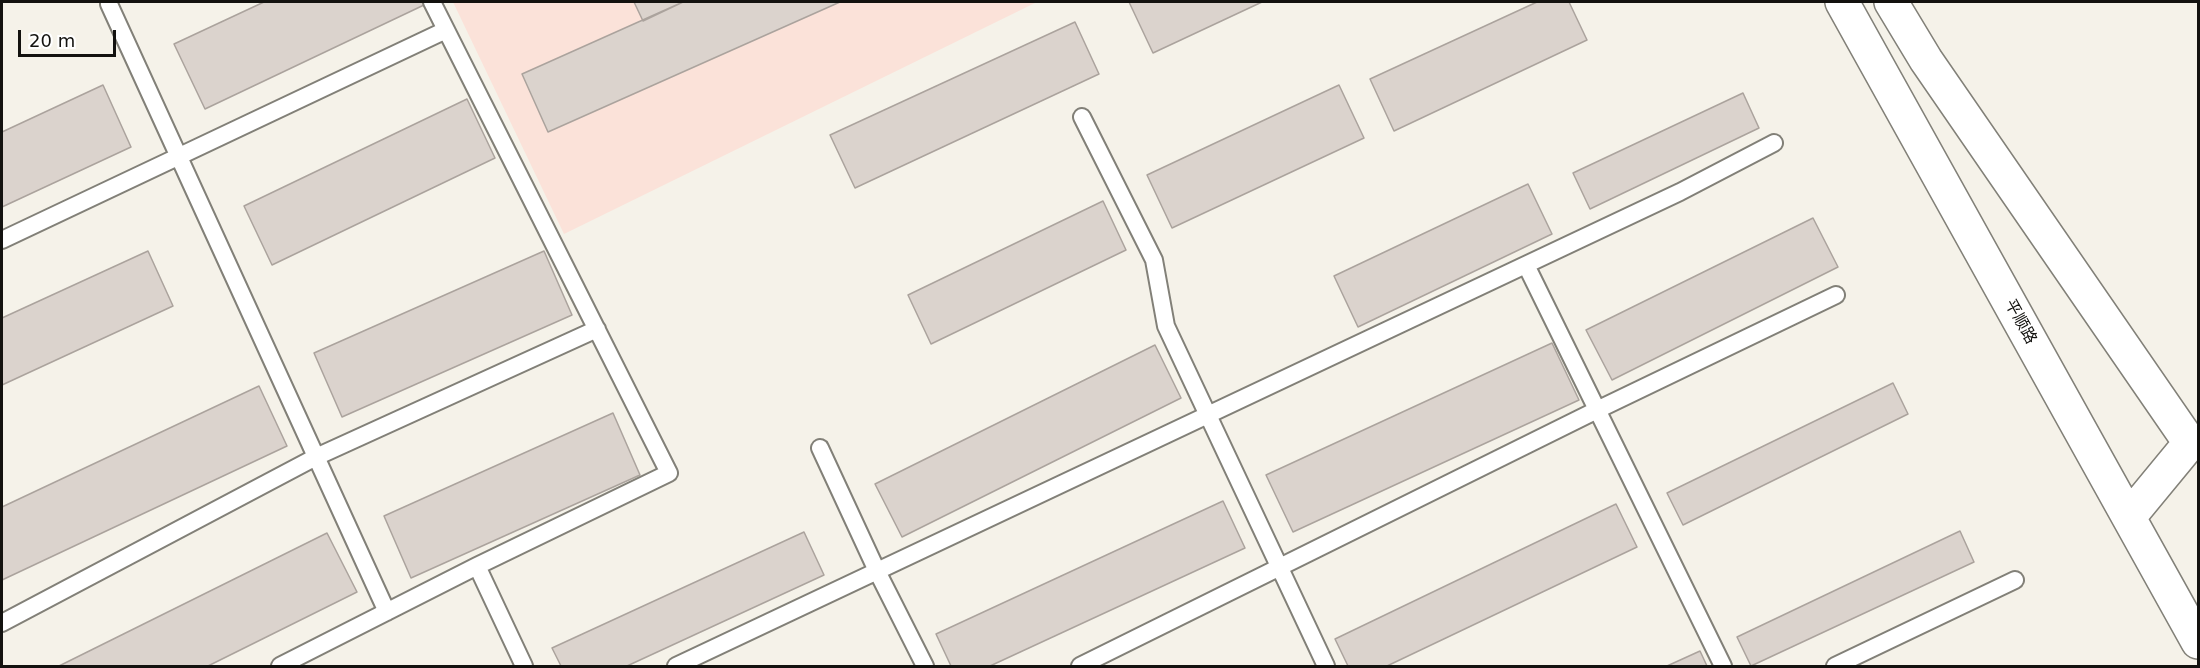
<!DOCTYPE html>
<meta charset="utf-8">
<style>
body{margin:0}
#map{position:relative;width:2200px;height:668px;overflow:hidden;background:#f5f2e9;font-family:"DejaVu Sans",sans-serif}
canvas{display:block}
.frame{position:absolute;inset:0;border:3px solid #13120f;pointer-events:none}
.scale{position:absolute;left:18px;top:30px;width:98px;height:27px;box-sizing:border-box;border:3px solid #13120f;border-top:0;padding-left:8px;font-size:18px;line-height:21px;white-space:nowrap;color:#13120f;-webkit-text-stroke:4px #fff;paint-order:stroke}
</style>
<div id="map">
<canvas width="2200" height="668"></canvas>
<div class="frame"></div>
<div class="scale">20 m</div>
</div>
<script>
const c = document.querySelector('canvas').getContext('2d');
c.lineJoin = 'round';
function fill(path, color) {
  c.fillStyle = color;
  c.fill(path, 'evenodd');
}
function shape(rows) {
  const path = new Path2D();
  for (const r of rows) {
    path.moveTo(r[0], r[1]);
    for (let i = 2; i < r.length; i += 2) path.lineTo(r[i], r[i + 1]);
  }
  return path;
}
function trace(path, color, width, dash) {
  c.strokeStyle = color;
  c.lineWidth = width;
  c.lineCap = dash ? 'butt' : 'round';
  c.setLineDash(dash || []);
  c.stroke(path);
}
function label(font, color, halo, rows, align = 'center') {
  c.font = font + ' "DejaVu Sans","Noto Sans SC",sans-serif';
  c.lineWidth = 4.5;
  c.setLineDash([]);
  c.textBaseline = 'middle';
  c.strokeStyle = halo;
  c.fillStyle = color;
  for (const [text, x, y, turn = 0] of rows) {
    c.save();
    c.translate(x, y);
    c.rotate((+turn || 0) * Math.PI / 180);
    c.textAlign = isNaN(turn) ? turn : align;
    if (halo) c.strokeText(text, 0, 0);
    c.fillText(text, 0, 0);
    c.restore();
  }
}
const education = shape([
 [453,2,1037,2,564,234]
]);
const building = shape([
 [264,2,422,2,424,5,205,109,174,44,264,2],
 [634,2,683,2,643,21,634,2],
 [683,2,840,2,548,132,522,74,683,2],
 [1129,2,1262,2,1153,53,1129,2],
 [1537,2,1569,2,1587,40,1394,131,1370,79,1537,2],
 [1075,22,1099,74,855,188,830,135,1075,22],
 [103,85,131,147,2,207,2,132,103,85],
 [1339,85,1364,138,1172,228,1147,175,1339,85],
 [1743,93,1759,128,1590,209,1573,173,1743,93],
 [467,99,495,158,272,265,244,206,467,99],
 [1528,184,1552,234,1358,327,1334,276,1528,184],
 [1103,201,1126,250,931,344,908,295,1103,201],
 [1813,218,1838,267,1612,380,1586,330,1813,218],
 [148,251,173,306,2,385,2,318,148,251],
 [544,251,572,315,342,417,314,353,544,251],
 [1552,343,1579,400,1293,532,1266,475,1552,343],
 [1155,345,1181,398,902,537,875,484,1155,345],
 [1893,383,1908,414,1683,525,1667,493,1893,383],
 [259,386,287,446,2,580,2,507,259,386],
 [613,413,640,475,411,578,384,516,613,413],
 [1223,501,1245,548,990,666,951,666,936,634,1223,501],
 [1616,504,1637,547,1387,666,1348,666,1335,639,1616,504],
 [1960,531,1974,562,1751,666,1737,637,1960,531],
 [804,532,824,575,627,666,561,666,552,648,804,532],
 [327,533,357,592,208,666,59,666,327,533],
 [1700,651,1707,666,1667,666,1700,651]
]);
const service = shape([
 [109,4,387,612],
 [1082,117,1154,260,1166,326,1326,666],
 [2,240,446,30],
 [1526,265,1723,666],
 [820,448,877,571,925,666],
 [477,566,524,666],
 [2,623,316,457,597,329],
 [280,666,477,566,669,473,432,2],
 [676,666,1680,192,1774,143],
 [1080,666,1597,410,1836,295],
 [1835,666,2015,580]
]);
const minor = shape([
 [1842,2,2198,642],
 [1891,2,1926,60,2190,443,2129,517]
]);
const streetNames = [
 ["平顺路",2020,322,61]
];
fill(education, '#fbe2d9');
fill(building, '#dbd3cd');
trace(building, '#aba39d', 1.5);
trace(service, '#828078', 20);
trace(minor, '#828078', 36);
trace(service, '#fff', 16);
trace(minor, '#fff', 33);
label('16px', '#13120f', '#fff', streetNames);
</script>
